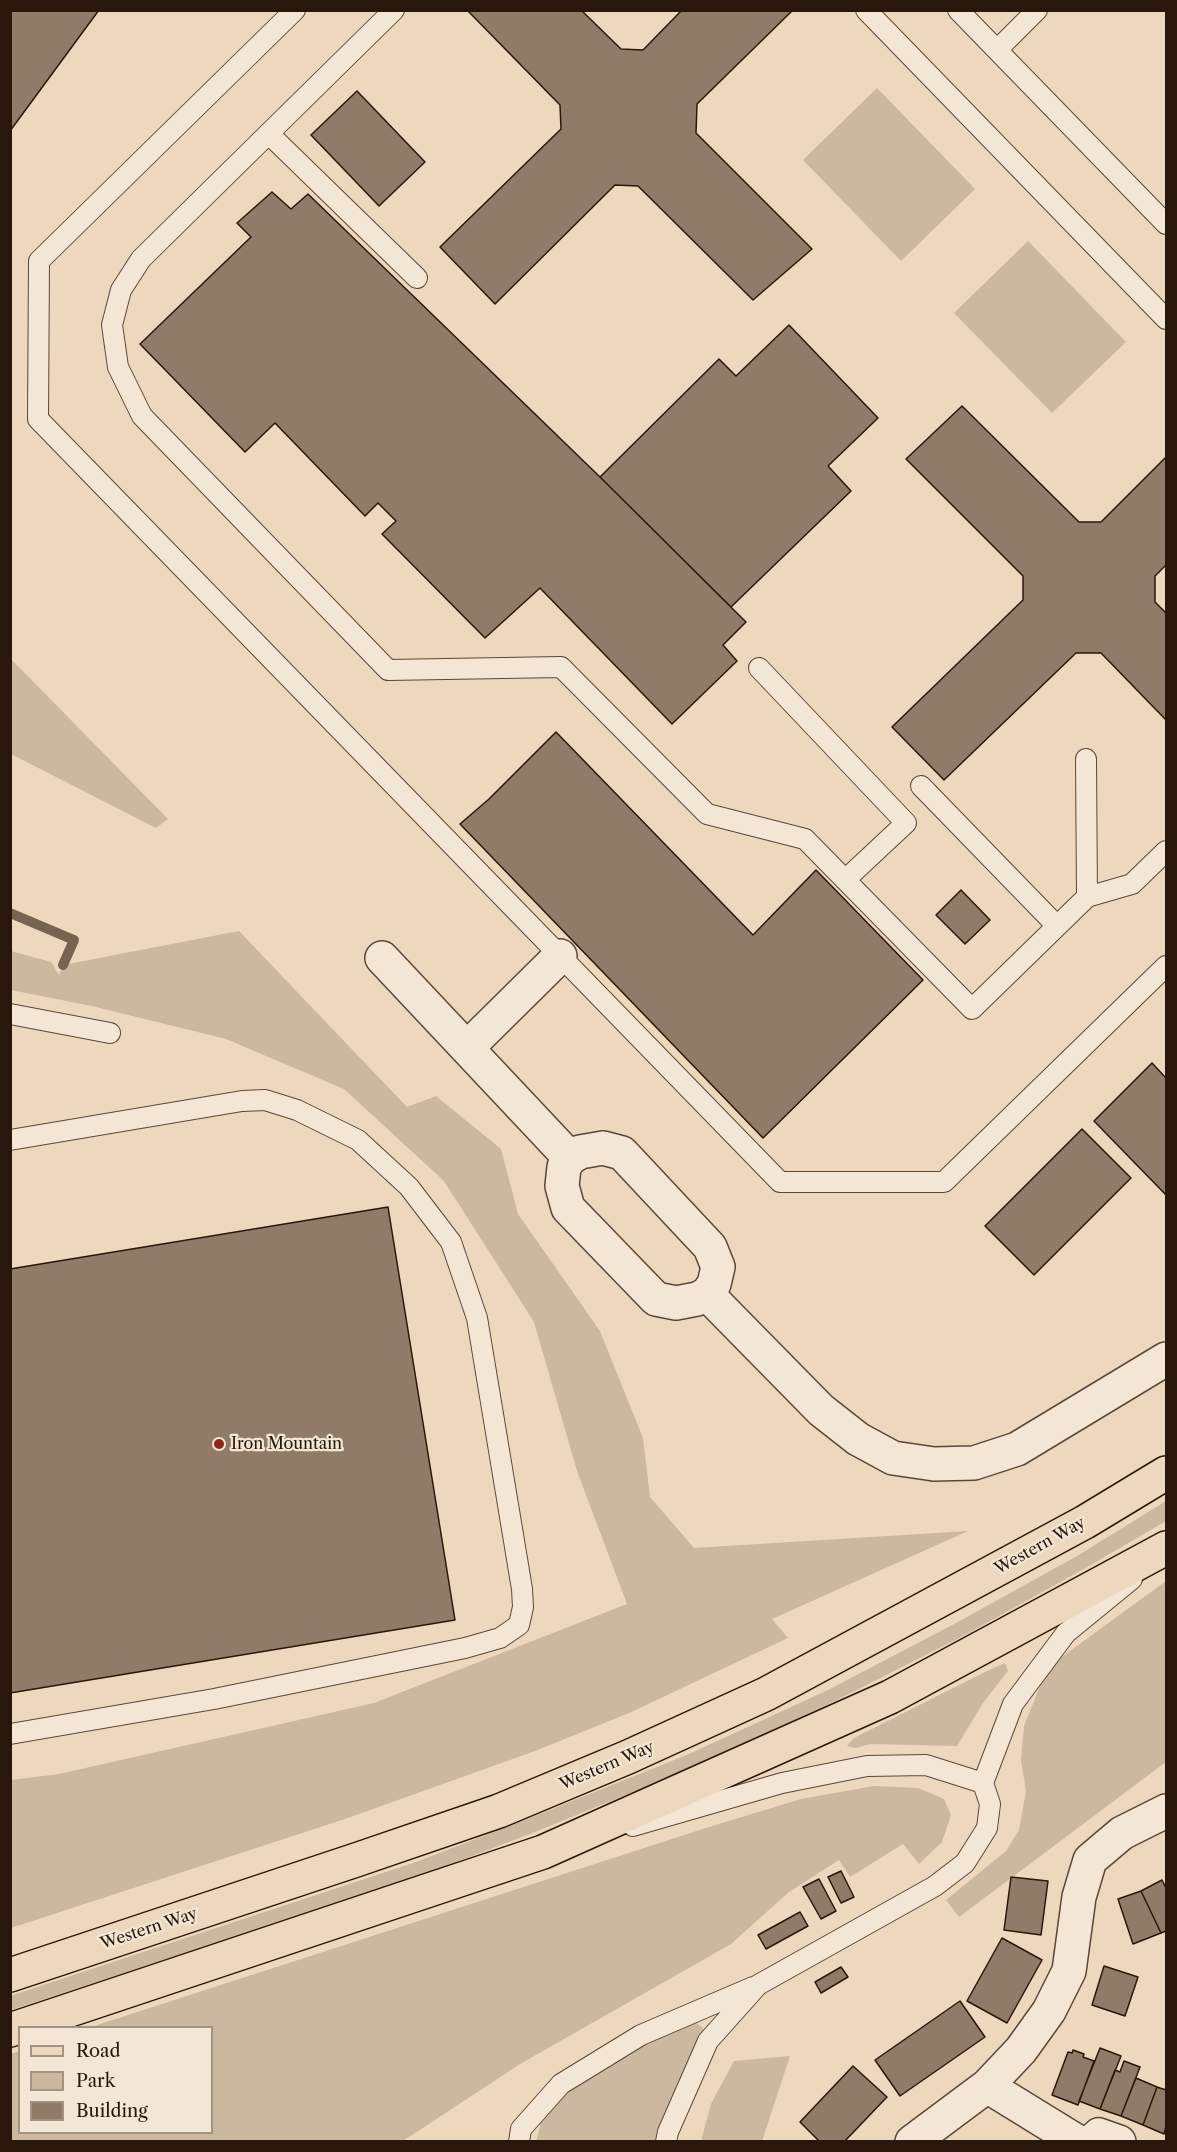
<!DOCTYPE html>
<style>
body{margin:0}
#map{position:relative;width:1177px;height:2152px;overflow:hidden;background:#edd8bd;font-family:"Libre Caslon Text",serif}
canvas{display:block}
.frame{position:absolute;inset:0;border:12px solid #2a170b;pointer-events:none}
.legend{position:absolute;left:18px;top:2026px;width:195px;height:108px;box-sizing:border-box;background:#f3e6d4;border:2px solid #a39384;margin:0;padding:8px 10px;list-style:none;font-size:18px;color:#2a170b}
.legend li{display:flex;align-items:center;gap:12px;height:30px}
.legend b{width:30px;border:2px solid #a39384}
</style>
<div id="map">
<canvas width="1177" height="2152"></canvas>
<div class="frame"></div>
<ul class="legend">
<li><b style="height:8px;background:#edd8bd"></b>Road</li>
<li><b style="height:16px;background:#ccb79f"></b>Park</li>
<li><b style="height:16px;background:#8f7b68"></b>Building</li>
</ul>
</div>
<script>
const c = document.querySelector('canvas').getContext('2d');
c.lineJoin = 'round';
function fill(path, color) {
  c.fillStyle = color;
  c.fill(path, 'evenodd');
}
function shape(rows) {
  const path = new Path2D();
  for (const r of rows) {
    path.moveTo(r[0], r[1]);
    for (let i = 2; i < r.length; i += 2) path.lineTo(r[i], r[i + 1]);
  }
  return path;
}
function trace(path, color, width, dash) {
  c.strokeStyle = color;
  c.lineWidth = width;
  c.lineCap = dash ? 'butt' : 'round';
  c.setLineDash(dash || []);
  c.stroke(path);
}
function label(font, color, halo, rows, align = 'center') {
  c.font = font + ' "Libre Caslon Text",serif';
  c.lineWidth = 4.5;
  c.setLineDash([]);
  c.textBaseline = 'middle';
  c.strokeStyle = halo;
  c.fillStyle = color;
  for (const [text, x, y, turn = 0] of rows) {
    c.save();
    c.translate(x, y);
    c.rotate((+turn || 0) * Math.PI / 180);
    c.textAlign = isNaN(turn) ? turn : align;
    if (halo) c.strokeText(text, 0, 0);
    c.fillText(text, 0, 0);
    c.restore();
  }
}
const green = shape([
 [877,88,975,189,901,261,803,160],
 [1028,241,1126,342,1052,413,954,313],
 [10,659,11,659,168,819,156,828,11,754],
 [239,931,407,1107,436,1096,501,1149,518,1214,600,1331,643,1438,650,1497,694,1548,968,1531,772,1619,788,1638,629,1713,535,1751,345,1819,11,1928,11,1780,59,1774,374,1703,627,1604,577,1471,534,1322,444,1181,344,1089,226,1039,92,1006,11,990,11,951,51,962,59,975,63,965],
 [1166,1501,1166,1521,1084,1569,963,1636,833,1702,694,1767,530,1834,422,1875,11,2010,10,1996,416,1862,525,1820,689,1754,828,1690,956,1623,1077,1556],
 [1166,1581,1166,1762,959,1917,946,1900,1006,1851,1019,1830,1026,1791,1021,1760,1024,1726,1041,1684,1059,1659],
 [1005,1663,1008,1671,983,1703,957,1746,870,1744,856,1748,847,1746,854,1738,993,1668],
 [874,1786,918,1788,944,1799,951,1815,942,1842,919,1864,903,1844,850,1877,839,1860,789,1892,731,1944,520,2064,403,2141,11,2141,11,2054,19,2051,20,2132,212,2132,212,2028,91,2027,709,1827,801,1799],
 [696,2023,703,2028,704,2036,657,2141,536,2142,541,2122,564,2096,590,2073,618,2055,683,2024],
 [790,2056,762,2141,701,2141,711,2104,734,2061]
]);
const stream = shape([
 [10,913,74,940,63,965]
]);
const building = shape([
 [10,10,99,10,10,131,10,10],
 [467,10,581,10,621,49,643,50,682,10,793,10,697,104,696,133,812,249,753,300,638,186,615,185,495,304,440,247,561,129,560,105,467,10],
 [357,91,425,162,379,206,311,135,357,91],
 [272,192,291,209,308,194,600,477,746,622,723,645,737,661,672,724,540,588,485,638,382,534,396,521,378,503,365,516,275,423,245,452,140,344,251,237,237,223,272,192],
 [789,325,878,418,828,466,851,491,731,607,600,477,719,359,736,376,789,325],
 [962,406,1079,522,1101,522,1166,457,1166,565,1155,576,1155,602,1166,613,1166,720,1101,653,1076,653,944,780,892,727,1023,600,1023,576,906,459,962,406],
 [556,732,753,935,816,870,923,980,763,1138,460,824,489,799,556,732],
 [961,890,990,920,965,944,936,915,961,890],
 [1152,1063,1166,1078,1166,1195,1094,1121,1152,1063],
 [1082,1129,1131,1178,1034,1275,985,1226,1082,1129],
 [388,1207,455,1620,10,1693,10,1269,388,1207],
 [841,1871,854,1897,841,1903,828,1877,841,1871],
 [1011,1877,1048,1881,1041,1935,1004,1930,1011,1877],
 [819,1879,836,1911,821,1919,803,1887,819,1879],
 [1162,1880,1166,1888,1166,1931,1161,1933,1141,1891,1162,1880],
 [1141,1891,1161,1933,1133,1944,1118,1899,1141,1891],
 [800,1912,808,1926,766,1949,758,1935,800,1912],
 [1002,1938,1042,1960,1007,2023,967,2001,1002,1938],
 [1104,1966,1138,1977,1125,2016,1092,2005,1104,1966],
 [841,1967,848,1977,821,1993,815,1982,841,1967],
 [960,2001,985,2037,900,2096,875,2060,960,2001],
 [1100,2048,1121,2056,1100,2109,1079,2101,1100,2048],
 [1073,2050,1084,2054,1083,2057,1094,2061,1078,2105,1052,2095,1068,2052,1072,2053,1073,2050],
 [1124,2061,1140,2067,1121,2116,1100,2109,1115,2070,1120,2072,1124,2061],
 [853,2066,887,2097,844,2142,820,2142,800,2122,853,2066],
 [1136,2078,1157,2087,1143,2125,1121,2116,1136,2078],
 [1157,2087,1166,2090,1166,2126,1164,2134,1143,2125,1157,2087]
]);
const lane = shape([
 [295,10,39,261,38,419,780,1182,944,1182,1166,966],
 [394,10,141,259,121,290,112,325,118,367,142,416,388,670,561,667,707,814,805,839,972,1009,1087,897,1132,884,1166,851],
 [866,10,1166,319],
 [958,10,1166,224],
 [997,50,1037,10],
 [269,134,417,278],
 [759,668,906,823,845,880],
 [1086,759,1087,897],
 [921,786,1057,926],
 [10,1014,110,1033],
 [10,1140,242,1101,265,1100,297,1110,358,1140,409,1187,451,1242,477,1318,522,1589,523,1607,519,1625,500,1638,465,1648,214,1699,10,1734],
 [633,1826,782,1783,867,1766,926,1765,983,1783],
 [519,2142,521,2129,561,2084,641,2035,753,1987],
 [666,2142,668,2132,708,2041,758,1985,935,1886,965,1863,987,1828,990,1804,983,1783,1013,1704,1066,1633,1132,1579]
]);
const street = shape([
 [382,958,570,1158],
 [467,1048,560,956],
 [603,1148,622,1153,710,1247,718,1267,714,1284,707,1294,697,1299,676,1303,656,1299,568,1208,562,1186,564,1167,570,1158,580,1152,603,1148],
 [707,1294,821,1410,858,1439,893,1458,934,1464,974,1463,1017,1449,1166,1359],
 [987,2086,1078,2142],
 [912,2142,987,2086,1021,2050,1049,2011,1069,1971,1079,1897,1090,1860,1122,1833,1166,1811],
 [1091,2142,1099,2135,1119,2142]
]);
const primary = shape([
 [10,1975,356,1860,499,1811,628,1757,766,1694,1085,1522,1166,1473],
 [10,2030,543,1852,890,1697,1166,1548]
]);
const markers = [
 [219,1444,6,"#8f2418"]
];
const poiNames = [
 ["Iron Mountain",231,1444]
];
const streetNames = [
 ["Western Way",1040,1546,-29],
 ["Western Way",607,1766,-23],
 ["Western Way",149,1929,-18]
];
fill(green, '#ccb79f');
trace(stream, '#776351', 10);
fill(building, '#8f7b68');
trace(building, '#2a170b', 1.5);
trace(lane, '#5b4738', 22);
trace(street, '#5b4738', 36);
trace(primary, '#2a170b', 36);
trace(lane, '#f3e6d4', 20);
trace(street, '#f3e6d4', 33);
trace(primary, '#edd8bd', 33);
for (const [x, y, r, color] of markers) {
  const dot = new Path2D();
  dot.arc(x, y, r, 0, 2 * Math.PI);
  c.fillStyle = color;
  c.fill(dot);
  trace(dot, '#f3e6d4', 2);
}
label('16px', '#2a170b', '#f3e6d4', poiNames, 'left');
label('16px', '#2a170b', '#f3e6d4', streetNames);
</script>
